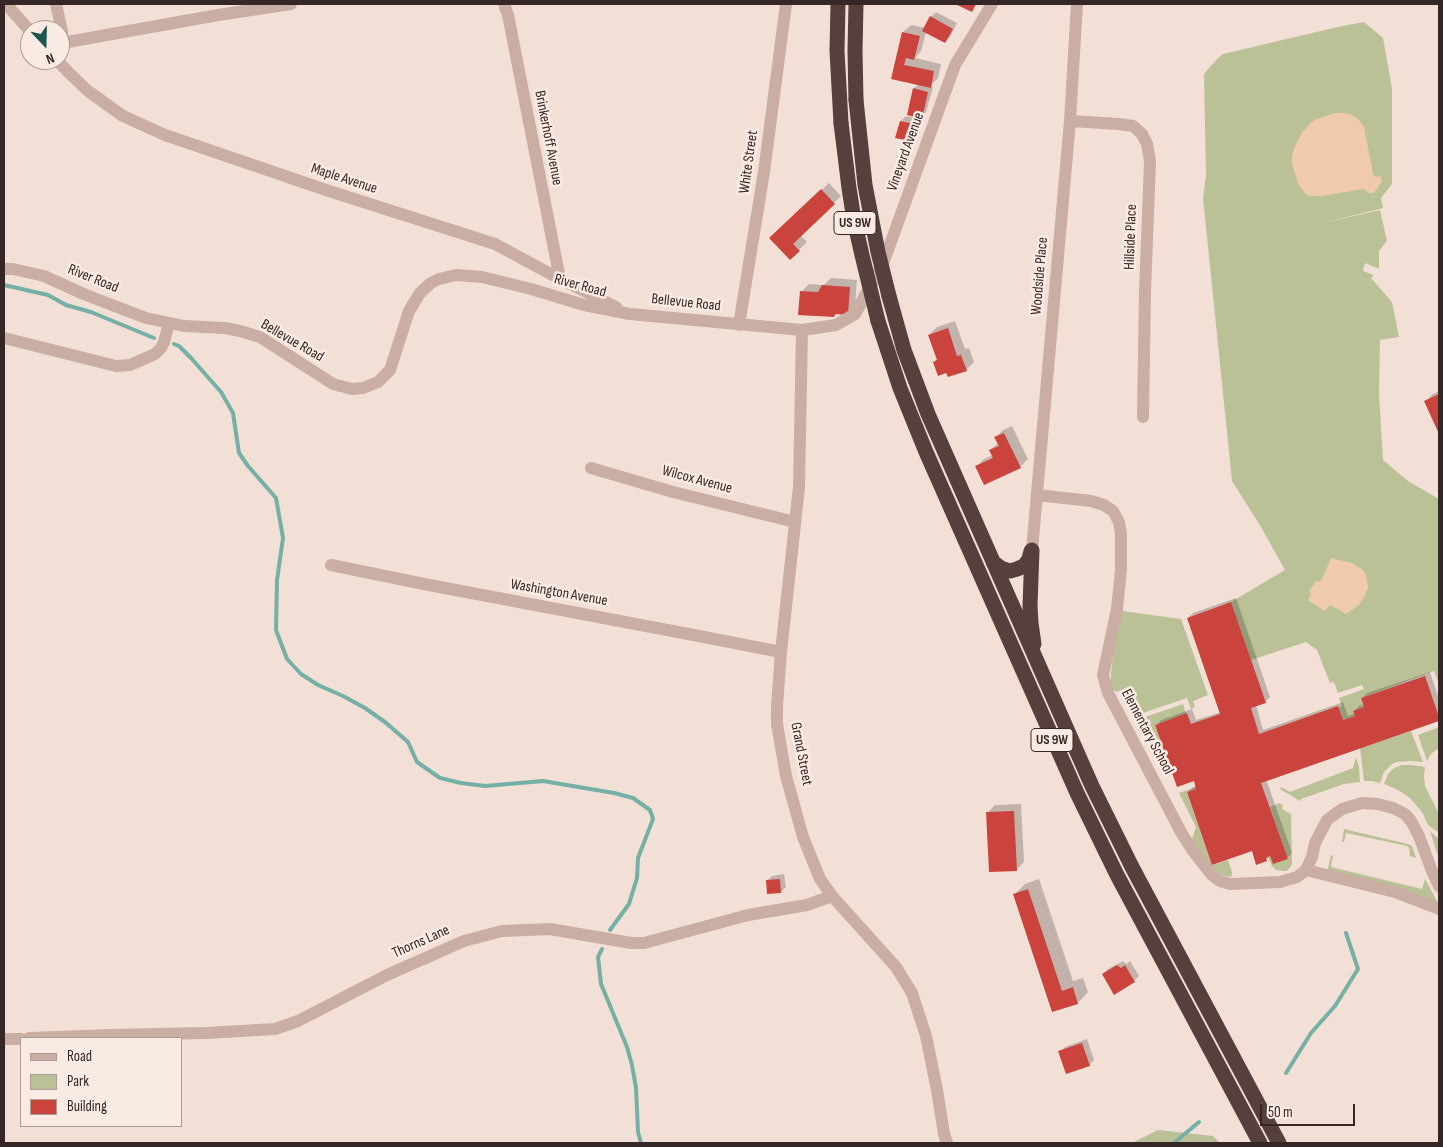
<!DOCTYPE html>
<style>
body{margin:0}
#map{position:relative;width:1443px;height:1147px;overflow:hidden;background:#f2e0d7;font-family:"Sofia Sans Condensed",sans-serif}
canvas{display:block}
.frame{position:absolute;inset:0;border:5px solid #342725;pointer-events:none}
.legend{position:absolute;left:20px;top:1037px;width:162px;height:90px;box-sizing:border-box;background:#f9ebe3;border:1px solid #aa9d97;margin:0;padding:6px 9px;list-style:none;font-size:15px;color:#342725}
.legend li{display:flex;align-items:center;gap:10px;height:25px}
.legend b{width:25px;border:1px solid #aa9d97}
.north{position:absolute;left:20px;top:20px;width:50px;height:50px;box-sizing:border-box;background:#f9ebe3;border:1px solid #aa9d97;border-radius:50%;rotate:159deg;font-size:14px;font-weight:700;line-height:20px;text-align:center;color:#342725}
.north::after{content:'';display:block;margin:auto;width:18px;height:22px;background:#1a574f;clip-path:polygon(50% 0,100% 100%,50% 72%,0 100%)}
.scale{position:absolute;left:1260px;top:1104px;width:95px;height:22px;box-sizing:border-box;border:2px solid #342725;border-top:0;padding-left:6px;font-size:15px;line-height:18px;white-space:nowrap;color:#342725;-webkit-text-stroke:4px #f9ebe3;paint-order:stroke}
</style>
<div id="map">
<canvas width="1443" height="1147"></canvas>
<div class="frame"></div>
<ul class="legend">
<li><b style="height:6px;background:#caada3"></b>Road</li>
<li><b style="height:14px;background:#bbc197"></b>Park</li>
<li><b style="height:14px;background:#ca433c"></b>Building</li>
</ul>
<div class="north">N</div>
<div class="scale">50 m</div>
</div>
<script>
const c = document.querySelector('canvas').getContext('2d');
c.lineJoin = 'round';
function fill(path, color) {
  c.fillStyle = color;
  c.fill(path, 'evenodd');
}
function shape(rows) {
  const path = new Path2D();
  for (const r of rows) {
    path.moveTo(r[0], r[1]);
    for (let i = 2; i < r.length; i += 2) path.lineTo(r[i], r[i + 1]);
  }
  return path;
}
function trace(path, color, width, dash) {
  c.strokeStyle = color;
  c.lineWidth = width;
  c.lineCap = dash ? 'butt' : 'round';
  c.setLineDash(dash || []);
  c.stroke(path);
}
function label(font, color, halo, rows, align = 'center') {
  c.font = font + ' "Sofia Sans Condensed",sans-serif';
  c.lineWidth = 5;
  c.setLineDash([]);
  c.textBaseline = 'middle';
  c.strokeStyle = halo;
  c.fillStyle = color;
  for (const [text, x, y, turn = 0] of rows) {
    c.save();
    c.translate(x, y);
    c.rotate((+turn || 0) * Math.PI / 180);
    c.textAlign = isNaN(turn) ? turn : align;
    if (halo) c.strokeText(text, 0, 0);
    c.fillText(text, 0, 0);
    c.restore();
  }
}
const green = shape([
 [1364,22,1383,38,1392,88,1392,184,1381,198,1383,208,1324,223,1380,210,1387,241,1379,251,1379,269,1365,263,1363,271,1374,275,1371,278,1392,302,1399,337,1380,340,1379,394,1383,460,1408,481,1439,499,1439,684,1434,671,1361,698,1364,707,1353,711,1355,716,1343,720,1339,708,1342,706,1339,698,1364,689,1362,685,1338,693,1334,682,1330,683,1317,650,1306,642,1251,660,1231,602,1285,570,1261,527,1232,481,1203,198,1206,175,1204,74,1216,60,1223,54,1342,26],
 [1122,611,1181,619,1208,695,1193,701,1195,707,1191,709,1187,698,1137,715,1124,689,1117,692,1113,690,1111,683,1111,674,1113,655],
 [1183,704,1186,714,1155,725,1172,773,1168,775,1139,719],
 [1439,727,1439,748,1431,754,1427,761,1418,735],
 [1411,731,1423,762,1410,761,1397,762,1392,764,1384,772,1380,783,1372,781,1364,781,1360,748],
 [1356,757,1359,767,1360,782,1344,784,1301,799,1300,801,1280,789,1281,787,1290,792,1353,768],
 [1410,765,1425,767,1424,776,1425,786,1439,814,1439,833,1428,825,1422,812,1410,798,1398,790,1384,784,1388,774,1394,768,1402,765],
 [1196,787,1196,789,1187,792,1212,865,1228,860,1232,872,1232,875,1231,877,1222,875,1212,868,1192,839,1196,827,1179,793],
 [1279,803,1283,805,1282,809,1291,814,1292,865,1287,871,1283,871,1276,870,1272,866,1268,857,1288,859,1270,807],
 [1344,829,1408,844,1412,846,1416,858,1410,856,1409,848,1407,846,1346,833,1344,842,1342,842],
 [1430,831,1439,839,1439,858,1437,853],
 [1331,855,1333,856,1331,867,1422,889,1425,879,1438,903,1327,873],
 [1158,1130,1213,1136,1220,1143,1132,1143]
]);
const sand = shape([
 [1335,113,1343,113,1350,114,1358,119,1364,127,1373,174,1376,177,1380,176,1382,181,1374,193,1368,193,1366,190,1363,189,1322,196,1310,196,1305,194,1298,183,1292,164,1292,155,1294,148,1303,131,1314,120],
 [1331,558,1352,563,1362,569,1365,573,1367,580,1368,588,1363,599,1359,605,1346,614,1330,605,1325,611,1308,600,1311,594,1309,591,1316,581,1321,581]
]);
const shadow = shape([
 [936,12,957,23,950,37,945,42,926,32,921,51,915,58,941,64,938,78,930,86,933,87,926,112,921,117,914,88,919,84,893,78,903,32,911,25,926,28,931,17],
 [906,116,918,119,914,135,909,140,897,137,901,121],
 [829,183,841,196,800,235,807,242,790,259,778,231],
 [831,278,857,280,855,306,848,314,837,313,834,316,801,292,809,284,824,285],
 [955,321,965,349,969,348,974,362,966,370,946,372,934,362,938,359,929,335,937,327],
 [1439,391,1439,431,1426,401,1433,394],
 [1012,426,1028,459,1020,467,977,466,984,459,993,455,990,450,998,443,996,437,1003,430],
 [1236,598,1270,697,1265,702,1256,705,1263,730,1343,702,1348,716,1355,713,1354,711,1359,706,1365,704,1362,698,1367,693,1430,672,1439,699,1439,720,1266,779,1292,853,1287,858,1271,855,1266,860,1253,850,1188,792,1193,787,1197,786,1194,779,1157,725,1161,720,1192,709,1196,720,1221,712,1188,618,1193,613],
 [1021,804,1024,862,1016,870,987,813,995,805],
 [784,874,786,887,781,892,767,881,772,876],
 [1039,879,1073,981,1083,978,1088,992,1078,1003,1053,1011,1014,895,1025,884],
 [1123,961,1126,964,1130,961,1139,976,1134,981,1103,974,1108,969],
 [1087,1039,1094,1060,1089,1065,1060,1052,1065,1047]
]);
const stream = shape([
 [4,285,48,295,66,305,91,312,154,338],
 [174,344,179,346,191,358,221,392,233,413,239,453,248,466,276,498,283,538,277,580,276,630,287,659,301,674,318,685,343,696,365,708,385,722,408,742,417,762,440,778,461,783,485,786,543,781,614,793,633,798,650,810,653,819,638,858,637,878,629,904,610,930],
 [602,949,598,957,601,984,627,1047,632,1065,636,1088,638,1132,641,1143],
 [1286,1073,1311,1033,1335,1006,1358,969,1346,933],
 [1174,1143,1199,1122]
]);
const building = shape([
 [955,4,976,4,972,12],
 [930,16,953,29,945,43,922,31],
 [902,32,920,36,914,60,906,58,904,65,934,71,931,88,891,79],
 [913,88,928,92,922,119,907,115],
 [900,121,914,124,909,141,895,138],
 [821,189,835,204,793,244,800,251,790,260,769,238],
 [822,285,850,287,848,315,835,314,834,317,798,315,800,291,818,292],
 [948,328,957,356,961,355,967,371,948,377,946,373,938,376,933,362,937,360,928,335],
 [1439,394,1439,434,1424,401],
 [1004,433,1021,468,984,485,975,466,993,458,989,450,999,446,994,437],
 [1231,602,1266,703,1251,708,1259,734,1338,706,1343,720,1355,716,1353,711,1364,707,1361,698,1425,676,1439,717,1439,721,1261,783,1288,859,1273,864,1270,856,1266,858,1267,861,1256,865,1252,851,1212,865,1187,792,1196,789,1194,781,1177,787,1155,725,1187,713,1191,724,1220,714,1187,618],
 [1014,811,1017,871,989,872,986,812],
 [780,879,781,893,767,894,766,880],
 [1028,889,1062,991,1073,987,1078,1004,1052,1012,1013,894],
 [1117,965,1121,968,1125,965,1135,982,1114,995,1102,974],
 [1082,1043,1090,1066,1066,1074,1058,1051]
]);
const street = shape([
 [6,4,30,31],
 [56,4,62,31,62,43,60,47],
 [504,4,508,15,560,279],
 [62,43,218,15,291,4],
 [57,60,68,72,88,91,123,116,165,135,329,191,495,244,560,279,616,307],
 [1070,121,1119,124,1133,126,1142,134,1147,144,1150,161,1145,291,1143,417],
 [4,269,13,269,44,276,86,295,146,318,184,326,225,328,240,331,260,337,333,384,352,389,363,388,378,382,390,370,409,311,420,293,431,283,439,279,456,275,482,277,531,289,584,305,630,314,802,330,836,325,855,314,884,261,955,65,992,4],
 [739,325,764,172,786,4],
 [802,330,799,487,781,652,777,706,777,724,786,776,803,837,820,879,832,896,896,967,912,993,926,1036,937,1090,944,1134,947,1143],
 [4,338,116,366,130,365,155,354,161,348,164,342,169,323],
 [591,468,673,492,795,522],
 [1037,495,1091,501,1104,505,1113,511,1119,522,1121,534,1121,570,1117,609,1103,675,1108,693,1182,834,1193,851,1212,875,1220,881,1230,884,1280,882,1297,877,1306,870,1395,892,1439,909],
 [1032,550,1070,121,1077,4],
 [331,565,429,585,678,632,781,652],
 [1306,870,1312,857,1315,843,1327,820,1342,809,1362,803,1378,804,1393,808,1405,814,1411,821,1419,836,1432,871,1439,886],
 [29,1038,111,1035,206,1033,275,1029,298,1021,387,975,464,941,502,931,550,929,631,943,644,943,748,915,807,905,832,896],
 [4,1039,21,1039]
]);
const highway = shape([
 [838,4,837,51,841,123],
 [856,4,855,51,856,100],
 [889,296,904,350,928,414,1092,786,1132,867,1279,1143],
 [878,321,900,388,926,452,1077,793,1117,875,1260,1143],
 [1032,550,1030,606,1031,623,1034,644],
 [993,562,1001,568,1010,571,1017,569,1024,566,1029,559,1031,551]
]);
const highwayBridge = shape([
 [856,100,865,185,878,252,889,296],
 [841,123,849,188,854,220,862,255,878,321]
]);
const shields = [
 [855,223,42],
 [1052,740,42]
];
const shieldNames = [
 ["US 9W",855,223],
 ["US 9W",1052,740]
];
const streetNames = [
 ["Brinkerhoff Avenue",548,138,79],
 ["Vineyard Avenue",906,152,-70],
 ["White Street",749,162,-82],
 ["Maple Avenue",344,179,18],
 ["Hillside Place",1131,237,-88],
 ["Woodside Place",1040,276,-85],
 ["River Road",93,279,22],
 ["River Road",580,286,15],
 ["Bellevue Road",686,303,6],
 ["Bellevue Road",292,341,30],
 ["Wilcox Avenue",697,480,15],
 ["Washington Avenue",559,593,10],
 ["Elementary School",1147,732,62],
 ["Grand Street",801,754,79],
 ["Thorns Lane",421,942,-24]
];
fill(green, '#bbc197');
fill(sand, '#efcbab');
fill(shadow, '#0003');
trace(stream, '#75afa6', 4);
fill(building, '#ca433c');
trace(street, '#caada3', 12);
trace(highway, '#563f3c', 15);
trace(highwayBridge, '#563f3c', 15);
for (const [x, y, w] of shields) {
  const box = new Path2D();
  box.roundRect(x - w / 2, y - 11.5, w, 23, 4);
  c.fillStyle = '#f9ebe3';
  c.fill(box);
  trace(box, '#342725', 1);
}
label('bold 14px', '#342725', null, shieldNames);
label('15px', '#342725', '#f9ebe3', streetNames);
</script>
